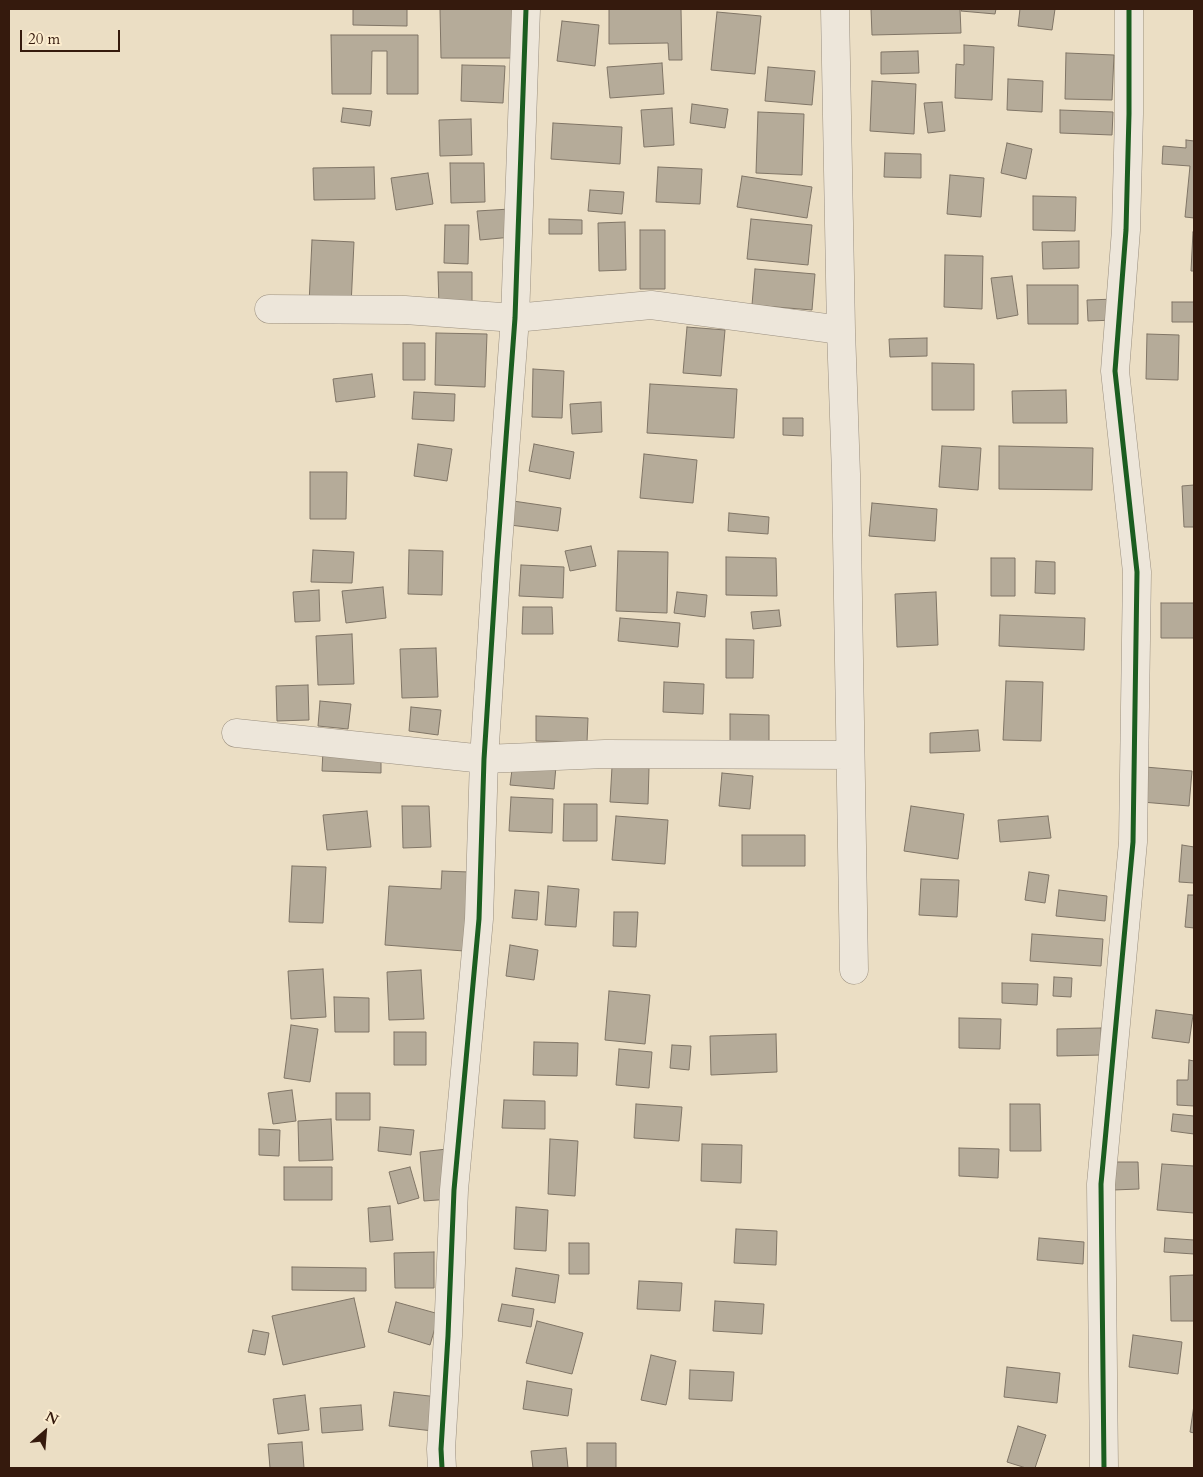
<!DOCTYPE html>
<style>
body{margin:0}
#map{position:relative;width:1203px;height:1477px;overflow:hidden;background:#ebdec4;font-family:Cardo,serif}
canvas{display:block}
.frame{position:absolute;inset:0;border:10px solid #351a0d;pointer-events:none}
.north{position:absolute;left:20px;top:1407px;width:50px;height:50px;-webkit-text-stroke:4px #fcedcf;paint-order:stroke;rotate:27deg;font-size:14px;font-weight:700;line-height:20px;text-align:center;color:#351a0d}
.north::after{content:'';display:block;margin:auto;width:18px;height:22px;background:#351a0d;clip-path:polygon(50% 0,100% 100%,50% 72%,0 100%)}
.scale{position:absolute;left:20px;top:30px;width:100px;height:22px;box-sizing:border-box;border:2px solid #351a0d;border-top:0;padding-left:6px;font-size:15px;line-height:18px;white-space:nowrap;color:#351a0d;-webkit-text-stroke:4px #fcedcf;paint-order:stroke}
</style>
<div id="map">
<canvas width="1203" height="1477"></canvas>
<div class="frame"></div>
<div class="north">N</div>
<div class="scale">20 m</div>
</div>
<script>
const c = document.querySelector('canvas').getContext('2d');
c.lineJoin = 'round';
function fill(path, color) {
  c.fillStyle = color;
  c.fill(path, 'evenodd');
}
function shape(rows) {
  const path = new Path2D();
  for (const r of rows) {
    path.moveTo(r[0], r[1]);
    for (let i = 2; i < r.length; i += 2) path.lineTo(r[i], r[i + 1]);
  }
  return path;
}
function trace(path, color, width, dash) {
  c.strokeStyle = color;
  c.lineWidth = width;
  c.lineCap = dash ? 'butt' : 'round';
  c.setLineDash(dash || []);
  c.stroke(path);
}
const building = shape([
 [353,9,407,9,407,26,353,25,353,9],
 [440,9,516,9,516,58,441,58,440,9],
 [609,9,681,9,682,60,669,60,668,43,609,44,609,9],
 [871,9,960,9,961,33,872,35,871,9],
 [962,9,996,9,995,14,961,11,962,9],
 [1020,9,1055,9,1052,30,1018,26,1020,9],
 [717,12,761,16,755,74,711,70,717,12],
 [562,21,599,25,595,66,557,61,562,21],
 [331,35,418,35,418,94,387,94,387,51,372,51,371,94,332,94,331,35],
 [964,45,994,47,992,100,955,98,956,64,964,65,964,45],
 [918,51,919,73,881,74,881,52,918,51],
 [1066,53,1114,55,1112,100,1065,99,1066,53],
 [662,63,664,94,610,98,607,67,662,63],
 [462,65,505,66,503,103,461,101,462,65],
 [768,67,815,71,812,105,765,101,768,67],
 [1008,79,1043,81,1042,112,1007,110,1008,79],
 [872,81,916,84,914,134,870,131,872,81],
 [942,102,945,131,928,133,924,103,942,102],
 [692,104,728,109,725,128,690,123,692,104],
 [343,108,372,111,370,126,341,122,343,108],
 [672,108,674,145,644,147,641,110,672,108],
 [1060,110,1113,112,1112,135,1060,133,1060,110],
 [758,112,804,114,802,175,756,173,758,112],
 [471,119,472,155,440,156,439,120,471,119],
 [553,123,622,127,620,164,551,159,553,123],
 [1186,140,1194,141,1194,218,1185,217,1190,166,1162,164,1163,146,1186,148,1186,140],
 [1007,143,1032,149,1026,179,1001,173,1007,143],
 [885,153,921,154,921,178,884,177,885,153],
 [450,163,484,163,485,202,451,203,450,163],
 [374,167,375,199,314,200,313,168,374,167],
 [658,167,702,169,700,204,656,202,658,167],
 [428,173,433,204,396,210,391,178,428,173],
 [950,175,984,178,981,217,947,214,950,175],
 [742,176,812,187,807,218,737,207,742,176],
 [590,190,624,192,622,214,588,211,590,190],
 [1033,196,1076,197,1075,231,1033,230,1033,196],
 [510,209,512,237,480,240,477,211,510,209],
 [549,219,582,220,582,234,549,234,549,219],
 [751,219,812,225,808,265,747,259,751,219],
 [625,222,626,270,599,271,598,223,625,222],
 [445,225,469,225,468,264,444,263,445,225],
 [640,230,665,230,665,289,640,289,640,230],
 [1193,232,1194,232,1194,271,1191,271,1193,232],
 [312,240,354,242,351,306,309,304,312,240],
 [1079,241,1079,268,1043,269,1042,242,1079,241],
 [945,255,983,256,982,309,944,307,945,255],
 [755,269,815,274,812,310,752,305,755,269],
 [438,272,472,272,472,306,439,307,438,272],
 [1012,276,1018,315,997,319,991,278,1012,276],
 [1027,285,1078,285,1078,324,1028,324,1027,285],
 [1116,299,1116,320,1088,321,1087,300,1116,299],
 [1172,302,1194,302,1194,322,1172,322,1172,302],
 [687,327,725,330,721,376,683,373,687,327],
 [436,333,487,334,485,387,435,385,436,333],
 [1147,334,1179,335,1178,380,1146,379,1147,334],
 [927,338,927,356,890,357,889,339,927,338],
 [403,343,425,343,425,380,403,380,403,343],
 [932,363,974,364,974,410,932,410,932,363],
 [533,369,564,371,562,418,532,417,533,369],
 [372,374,375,397,336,402,333,379,372,374],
 [650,384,737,389,734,438,647,433,650,384],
 [1066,390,1067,423,1013,423,1012,391,1066,390],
 [414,392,455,394,454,421,412,419,414,392],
 [601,402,602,432,572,434,570,404,601,402],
 [783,418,803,418,803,436,783,435,783,418],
 [418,444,452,449,447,481,414,476,418,444],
 [534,444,574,452,570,479,529,471,534,444],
 [942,446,981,448,978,490,939,487,942,446],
 [999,446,1093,448,1092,490,999,489,999,446],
 [644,454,697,460,693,503,640,498,644,454],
 [310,472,347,472,346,519,310,519,310,472],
 [1194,485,1194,527,1184,527,1182,486,1194,485],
 [513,501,561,508,558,531,510,525,513,501],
 [872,503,937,509,935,541,869,536,872,503],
 [729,513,769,517,768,534,728,531,729,513],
 [591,546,596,566,570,571,565,551,591,546],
 [313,550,354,552,352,583,311,582,313,550],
 [409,550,443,551,442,595,408,594,409,550],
 [618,551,668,552,667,613,616,611,618,551],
 [726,557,776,558,777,596,726,595,726,557],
 [991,558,1015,558,1015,596,991,596,991,558],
 [1036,561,1055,562,1055,594,1035,593,1036,561],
 [521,565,564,567,563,598,519,596,521,565],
 [383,587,386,618,346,623,342,591,383,587],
 [319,590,320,621,295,622,293,592,319,590],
 [677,592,707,595,705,617,674,613,677,592],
 [936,592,938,645,897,647,895,594,936,592],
 [1161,603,1194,603,1194,638,1161,638,1161,603],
 [523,607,552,607,553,634,522,634,523,607],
 [779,610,781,626,753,629,751,612,779,610],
 [1000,615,1085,618,1084,650,999,646,1000,615],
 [620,618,680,623,678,647,618,641,620,618],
 [352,634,354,684,318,685,316,636,352,634],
 [726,639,754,640,753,678,726,678,726,639],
 [436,648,438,697,402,698,400,649,436,648],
 [1006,681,1043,682,1041,741,1003,740,1006,681],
 [664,682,704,684,703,714,663,712,664,682],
 [308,685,309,720,277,721,276,686,308,685],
 [320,701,351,704,348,729,318,726,320,701],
 [411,707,441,710,438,735,409,731,411,707],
 [730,714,769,715,769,742,730,741,730,714],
 [536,716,588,718,587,742,536,741,536,716],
 [978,730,980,751,930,753,930,733,978,730],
 [323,750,381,752,381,773,322,771,323,750],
 [513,762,556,766,554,789,510,785,513,762],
 [612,767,649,768,648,804,610,802,612,767],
 [1145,767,1192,771,1189,806,1142,802,1145,767],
 [722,773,753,776,750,809,719,806,722,773],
 [511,797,553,799,552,833,509,831,511,797],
 [564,804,597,804,597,841,563,841,564,804],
 [402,806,429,806,431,847,403,848,402,806],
 [911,806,964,814,958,859,904,851,911,806],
 [367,811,371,847,327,850,323,815,367,811],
 [616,816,668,820,665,864,612,860,616,816],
 [1048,816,1051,838,1000,842,998,820,1048,816],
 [742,835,805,835,805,866,742,866,742,835],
 [1182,845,1194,847,1194,883,1179,882,1182,845],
 [292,866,326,867,323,923,289,922,292,866],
 [442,871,469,872,464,951,385,945,389,886,441,889,442,871],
 [1029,872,1049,875,1045,903,1025,900,1029,872],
 [921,879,959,880,957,917,919,915,921,879],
 [548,886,579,889,576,927,545,925,548,886],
 [515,890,539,892,537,920,512,918,515,890],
 [1059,890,1107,896,1105,921,1056,916,1059,890],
 [1188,895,1194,895,1194,928,1185,927,1188,895],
 [614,912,638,912,636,947,613,946,614,912],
 [1032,934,1103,939,1101,966,1030,961,1032,934],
 [510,945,538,950,534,980,506,976,510,945],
 [323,969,326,1017,291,1019,288,971,323,969],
 [421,970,424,1019,389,1020,387,972,421,970],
 [1054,977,1072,978,1071,997,1053,996,1054,977],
 [1002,983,1038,984,1037,1005,1002,1003,1002,983],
 [609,991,650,995,645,1044,605,1040,609,991],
 [334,997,369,998,369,1032,335,1032,334,997],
 [1156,1010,1193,1015,1189,1043,1152,1038,1156,1010],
 [959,1018,1001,1019,1000,1049,959,1048,959,1018],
 [291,1025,318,1029,310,1082,284,1078,291,1025],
 [1101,1028,1102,1055,1057,1056,1057,1029,1101,1028],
 [394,1032,426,1032,426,1065,394,1065,394,1032],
 [776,1034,777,1072,711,1075,710,1036,776,1034],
 [534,1042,578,1043,577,1076,533,1075,534,1042],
 [672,1045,691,1046,689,1070,670,1068,672,1045],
 [619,1049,652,1052,649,1088,616,1085,619,1049],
 [1189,1060,1194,1061,1194,1106,1177,1105,1177,1080,1188,1080,1189,1060],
 [292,1090,296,1121,273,1124,268,1093,292,1090],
 [336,1093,370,1093,370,1120,336,1120,336,1093],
 [504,1100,545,1101,545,1129,502,1128,504,1100],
 [636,1104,682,1107,679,1141,634,1138,636,1104],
 [1010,1104,1040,1104,1041,1151,1010,1151,1010,1104],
 [1173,1114,1194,1116,1194,1134,1171,1131,1173,1114],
 [331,1119,333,1160,299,1161,298,1121,331,1119],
 [380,1127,414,1130,411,1155,378,1151,380,1127],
 [259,1129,280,1130,279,1156,259,1155,259,1129],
 [550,1139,578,1141,575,1196,548,1194,550,1139],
 [702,1144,742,1145,741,1183,701,1181,702,1144],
 [959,1148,999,1149,998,1178,959,1176,959,1148],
 [447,1149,451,1199,424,1201,420,1152,447,1149],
 [1112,1162,1138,1162,1139,1189,1113,1190,1112,1162],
 [1162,1164,1194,1166,1194,1213,1157,1210,1162,1164],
 [284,1167,332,1167,332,1200,284,1200,284,1167],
 [410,1167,419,1198,398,1204,389,1172,410,1167],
 [390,1206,393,1240,370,1242,368,1208,390,1206],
 [516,1207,548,1210,546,1251,514,1249,516,1207],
 [736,1229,777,1231,776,1265,734,1263,736,1229],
 [1039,1238,1084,1242,1083,1264,1037,1260,1039,1238],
 [1165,1238,1194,1240,1194,1254,1164,1252,1165,1238],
 [569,1243,589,1243,589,1274,569,1274,569,1243],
 [434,1252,434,1288,395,1288,394,1253,434,1252],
 [292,1267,366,1268,366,1291,292,1290,292,1267],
 [516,1268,559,1275,555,1303,512,1296,516,1268],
 [1194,1275,1194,1321,1171,1321,1170,1276,1194,1275],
 [639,1281,682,1283,680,1311,637,1309,639,1281],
 [354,1298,365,1347,283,1365,272,1316,354,1298],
 [715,1301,764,1304,762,1334,713,1331,715,1301],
 [396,1302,439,1314,430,1345,388,1332,396,1302],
 [502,1304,534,1309,531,1327,498,1321,502,1304],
 [537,1321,583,1333,572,1374,526,1363,537,1321],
 [253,1330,269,1333,265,1355,248,1352,253,1330],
 [1133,1335,1182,1342,1178,1374,1129,1367,1133,1335],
 [651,1355,676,1361,666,1405,641,1400,651,1355],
 [1007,1367,1060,1373,1057,1403,1004,1397,1007,1367],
 [690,1370,734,1372,732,1401,689,1399,690,1370],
 [527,1381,572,1389,568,1416,523,1409,527,1381],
 [394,1392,438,1397,433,1431,389,1426,394,1392],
 [305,1395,309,1430,278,1434,273,1399,305,1395],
 [361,1405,363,1430,322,1433,320,1408,361,1405],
 [1194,1405,1194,1433,1190,1432,1194,1405],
 [1018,1426,1046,1435,1035,1468,1026,1468,1007,1462,1018,1426],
 [302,1442,304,1468,270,1468,268,1444,302,1442],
 [587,1443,616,1443,616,1468,587,1468,587,1443],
 [566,1448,568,1468,533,1468,531,1451,566,1448]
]);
const minor = shape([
 [835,9,841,330,846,474,854,970],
 [269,309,405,310,515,318,651,305,841,330],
 [236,733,484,759,605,754,850,755],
 [442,1468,441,1449,448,1336,454,1190,479,919,484,759,497,559,515,318,526,9],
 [1104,1468,1101,1184,1133,842,1137,572,1115,371,1126,230,1129,114,1129,9]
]);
const cycleway = shape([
 [442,1468,441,1449,448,1336,454,1190,479,919,484,759,497,559,515,318,526,9],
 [1104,1468,1101,1184,1133,842,1137,572,1115,371,1126,230,1129,114,1129,9]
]);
fill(building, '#b5ab99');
trace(building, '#807566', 1);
trace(minor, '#9a8f7f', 29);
trace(minor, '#ede6da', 28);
trace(cycleway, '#1b5e20', 5);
</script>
